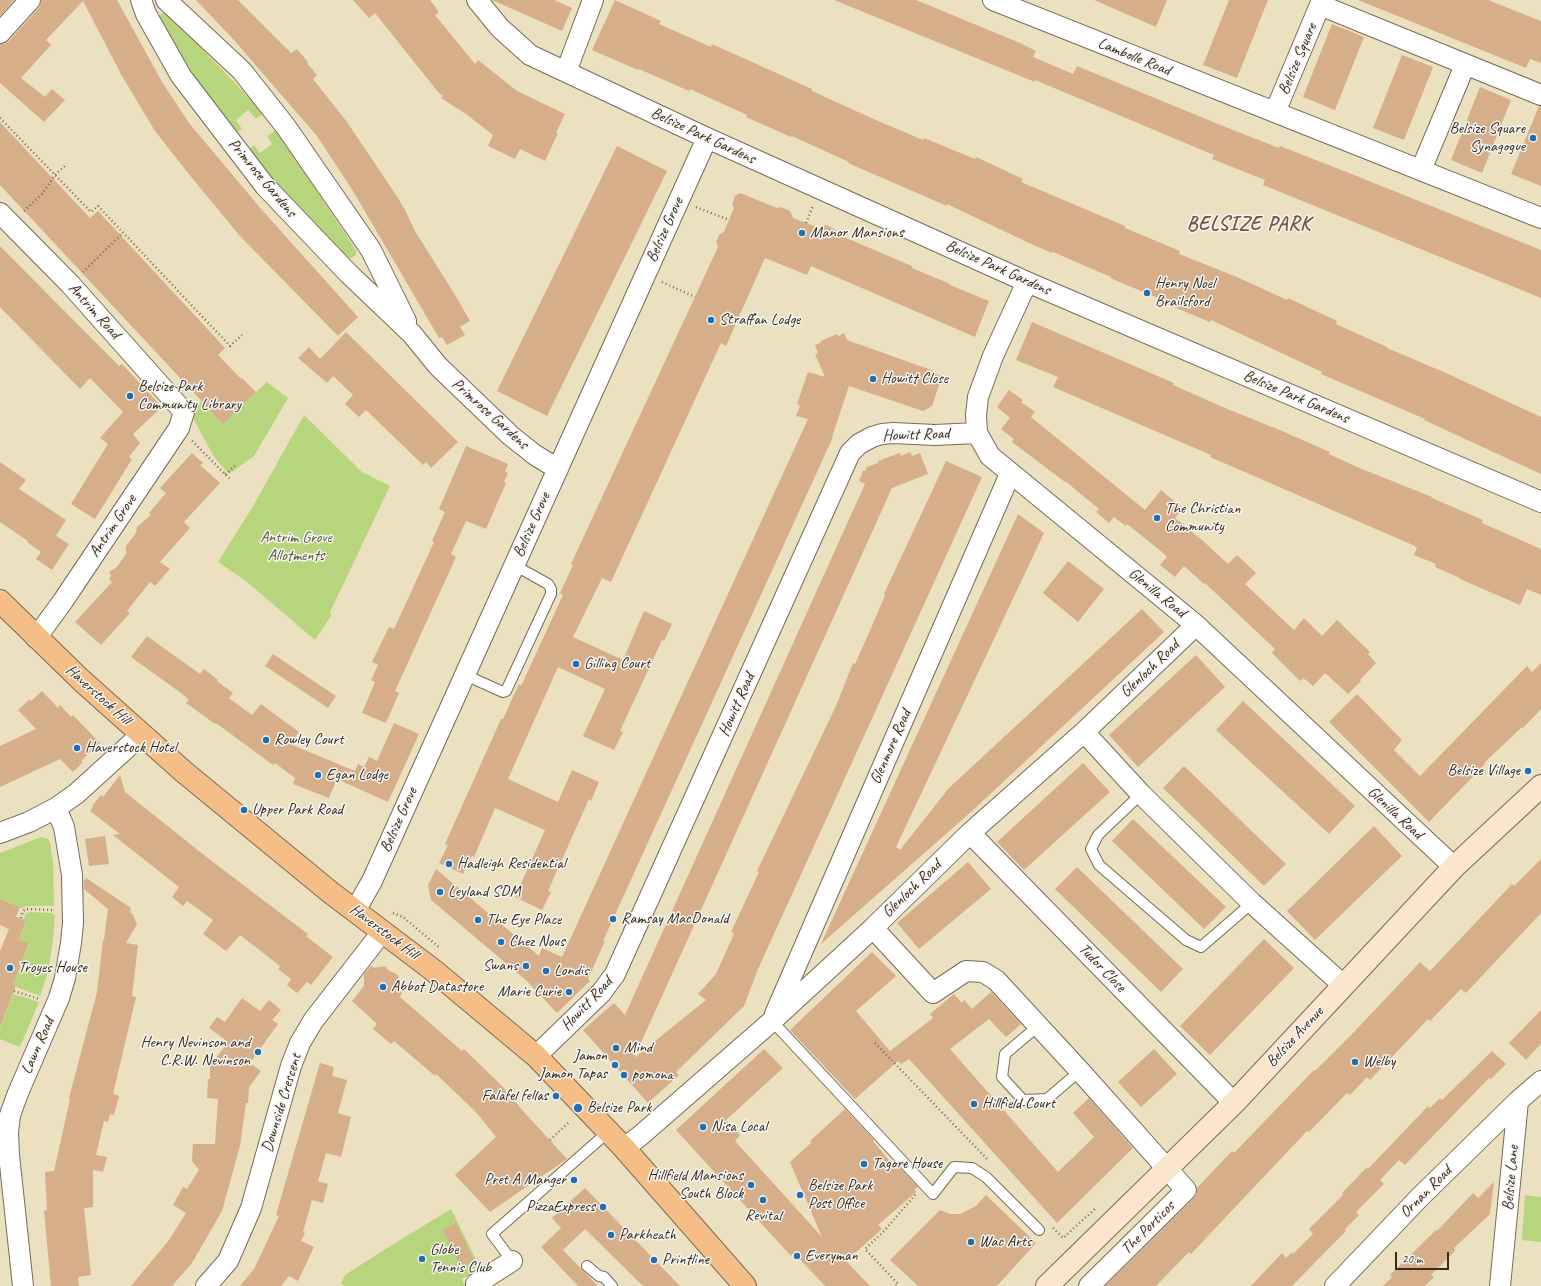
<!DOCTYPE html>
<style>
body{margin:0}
#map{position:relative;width:1541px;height:1286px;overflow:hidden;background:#ebe1c0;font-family:Caveat,sans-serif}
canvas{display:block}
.scale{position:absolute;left:1395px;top:1252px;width:54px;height:18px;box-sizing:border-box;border:2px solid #3b2a1e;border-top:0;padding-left:5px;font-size:12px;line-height:14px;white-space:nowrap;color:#3b2a1e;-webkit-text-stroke:3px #f6f6f2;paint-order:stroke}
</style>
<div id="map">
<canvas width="1541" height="1286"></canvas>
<div class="scale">20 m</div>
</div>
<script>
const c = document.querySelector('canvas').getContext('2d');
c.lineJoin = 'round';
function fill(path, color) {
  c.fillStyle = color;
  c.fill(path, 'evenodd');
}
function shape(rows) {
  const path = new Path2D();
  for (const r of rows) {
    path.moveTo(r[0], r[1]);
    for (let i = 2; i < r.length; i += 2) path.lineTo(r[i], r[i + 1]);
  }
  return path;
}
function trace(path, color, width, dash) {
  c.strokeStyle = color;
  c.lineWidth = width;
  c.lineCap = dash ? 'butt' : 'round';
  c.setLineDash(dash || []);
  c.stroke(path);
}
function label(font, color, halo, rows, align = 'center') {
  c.font = font + ' Caveat,sans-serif';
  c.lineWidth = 3;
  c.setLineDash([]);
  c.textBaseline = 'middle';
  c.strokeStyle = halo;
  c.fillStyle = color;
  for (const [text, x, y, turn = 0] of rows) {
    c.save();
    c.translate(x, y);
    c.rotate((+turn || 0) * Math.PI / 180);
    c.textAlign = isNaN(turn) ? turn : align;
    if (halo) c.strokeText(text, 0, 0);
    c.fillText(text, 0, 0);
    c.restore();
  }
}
const green = shape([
 [162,13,170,16,264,113,256,119,248,110,236,120,242,129,233,135,160,23,159,16],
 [276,130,356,250,356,255,351,258,345,257,245,152,254,145,260,153,272,144,267,136],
 [267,382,288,398,254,456,229,474,214,457,192,416,203,398,228,418],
 [304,415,362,472,390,486,330,612,331,616,315,640,246,581,218,562,252,508],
 [41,837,48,839,50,842,53,862,54,906,26,906,21,909,20,907,0,899,0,853],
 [30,912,52,913,55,915,53,940,48,972,40,996,16,987,16,985,13,984,29,944,19,940,26,921,24,920,25,914],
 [13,994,39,1002,20,1047,0,1039,0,1028],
 [1525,1195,1541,1197,1541,1242,1522,1240],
 [451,1209,481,1270,462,1279,465,1286,344,1286,341,1283,345,1275,387,1248]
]);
const building = shape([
 [0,0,14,0,0,16],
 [41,0,117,0,162,82,189,123,262,210,358,317,338,336,239,235,188,173,155,131,122,76,83,1,46,40,51,45,21,78,45,97,52,89,65,100,44,122,0,83,0,44,4,44,9,41,39,8],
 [196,0,238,0,291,53,297,49,308,62,307,63,317,75,313,79,347,122,398,198,405,210,415,231,457,298,470,321,460,327,465,335,447,345,442,337,439,338,353,191,317,136,233,39],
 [353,0,430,0,439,12,435,15,475,64,478,60,517,91,565,114,556,133,558,133,545,161,520,149,515,159,488,146,493,135,466,114,441,98,443,96,438,92,375,13,369,18],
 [492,0,554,0,572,8,562,31],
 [615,0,661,21,659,24,711,47,712,44,812,89,812,91,869,117,923,140,924,138,975,159,976,157,1023,179,1021,182,1125,226,1125,228,1180,251,1179,254,1237,277,1287,300,1288,298,1337,321,1336,324,1387,347,1387,348,1446,373,1541,417,1541,474,1424,420,1425,419,1321,374,1322,372,1211,320,1210,322,1164,303,1165,301,1110,278,1111,277,1053,252,1052,253,1029,243,947,204,947,206,848,163,849,162,792,136,791,137,746,117,747,115,690,89,689,91,639,69,638,70,592,50],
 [834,0,916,0,1020,43,1036,51,1033,57,1073,74,1077,66,1223,126,1279,148,1280,146,1344,171,1541,250,1541,298,1263,185,1265,180,1212,159,1214,155,1035,80,1035,82],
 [1094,0,1167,0,1156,27],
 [1229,0,1268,0,1237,78,1203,65],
 [1358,0,1488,0,1541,21,1541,63,1530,59,1526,68],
 [1332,24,1364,37,1335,110,1303,97],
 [1402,55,1433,67,1404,140,1373,128],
 [1480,87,1511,100,1482,173,1451,160],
 [1539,106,1541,106,1541,186,1511,174],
 [0,122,90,218,98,211,225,348,218,355,241,379,242,378,256,392,223,424,0,185],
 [617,146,667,171,547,416,497,391],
 [740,193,777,208,781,207,790,211,793,218,819,228,826,225,836,230,837,234,912,266,912,268,950,284,950,285,989,301,975,337,811,266,807,275,765,258,726,346,721,343,611,582,602,578,573,637,623,660,644,611,672,624,664,641,662,640,620,731,623,732,614,750,583,736,605,689,558,667,508,779,558,802,572,770,599,782,591,801,589,799,548,891,551,892,542,910,515,897,545,830,495,808,474,857,472,856,463,874,439,863,448,845,445,844,501,719,503,719,519,684,521,686,563,595,560,593,573,565,571,564,718,247,716,242,719,235,724,232,734,208,732,204,735,196],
 [0,246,119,366,122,364,162,407,133,434,140,443,129,457,132,459,95,519,71,504,108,444,100,438,123,412,90,378,80,389,0,307],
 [1032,322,1174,383,1173,385,1225,408,1282,431,1330,452,1329,454,1357,467,1432,497,1432,498,1483,520,1482,523,1541,549,1541,595,1527,589,1520,605,1460,579,1460,578,1435,567,1436,564,1414,555,1417,548,1415,547,1415,546,1210,457,1211,455,1053,387,1058,377,1016,360],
 [346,332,458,442,431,468,426,462,423,465,366,410,359,417,345,404,353,395,333,376,327,383,298,358,309,347,320,359],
 [844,333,847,340,934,371,933,373,942,376,932,406,923,411,849,386,832,437,833,437,603,941,605,941,588,979,590,981,557,1013,527,981,431,900,428,885,436,869,539,956,542,948,562,957,808,419,796,416,800,406,797,404,808,372,825,377,815,354,818,353,815,345,820,343,821,341,837,334,839,336],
 [1009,390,1023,400,1021,402,1035,412,1031,417,1145,510,1161,490,1182,508,1175,518,1202,540,1228,564,1237,555,1256,573,1245,584,1294,630,1304,618,1322,636,1337,620,1370,652,1368,654,1376,663,1360,680,1361,681,1348,694,1325,673,1313,686,1305,679,1304,680,1303,678,1300,681,1272,653,1275,649,1205,583,1204,584,1184,566,1175,577,1160,565,1167,557,1162,552,1127,524,1126,526,1114,517,1109,523,1096,512,1099,509,1065,481,1065,482,1012,442,1014,439,1001,429,1010,418,997,407],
 [466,446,508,464,505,472,508,473,504,482,506,483,486,529,466,521,451,554,456,557,395,691,399,693,386,723,362,713,375,682,371,680,378,665,372,662,389,627,394,629,434,542,432,541,445,512,439,509],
 [910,452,912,456,920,453,928,474,892,488,634,1058,706,1000,698,994,716,974,734,934,731,932,759,872,757,871,836,706,853,663,855,664,872,626,885,595,884,594,946,461,982,477,758,969,744,1006,676,1072,679,1075,648,1103,583,1030,614,1003,625,1015,865,484,859,481,863,471,865,471,867,467,878,463,878,461,900,453,901,456],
 [192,453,203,463,200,465,220,483,184,522,190,528,160,562,170,569,155,586,150,582,127,611,130,613,101,645,75,622,112,582,109,579,111,576,109,572,117,567,126,554,126,546,136,533,137,527,151,515,149,513,166,493,160,488],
 [0,462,26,480,19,489,66,520,56,536,69,544,52,570,36,559,41,552,27,542,28,541,0,522],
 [1018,514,1044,533,896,847,900,850,949,788,1142,609,1164,632,972,811,821,944],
 [1068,561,1104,589,1078,622,1043,593],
 [147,636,200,674,204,669,218,680,217,681,233,693,229,698,252,715,261,704,299,732,290,744,355,771,358,764,364,767,369,757,377,761,394,723,419,734,388,802,337,779,329,798,293,784,295,778,275,763,273,765,216,723,215,724,186,703,189,700,181,693,131,657],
 [273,654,336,696,328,708,265,666],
 [1196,655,1225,687,1138,767,1109,735],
 [1541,663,1541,709,1523,728,1522,727,1484,763,1485,764,1429,822,1329,722,1357,694,1402,740,1394,750,1420,776,1527,666,1532,672],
 [42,691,58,708,60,705,71,717,73,715,100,743,81,761,83,762,73,772,60,759,0,787,0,746,36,729,18,710,30,699,31,701],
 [1243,701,1355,806,1329,834,1216,730],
 [1083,763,1110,792,1024,870,997,842],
 [1184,766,1286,864,1264,886,1163,788],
 [120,775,125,792,209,859,308,934,306,936,333,957,311,985,307,982,297,993,287,985,291,979,278,969,280,966,240,935,226,951,203,934,213,920,187,901,183,906,172,897,179,887,113,835,120,834,90,811,93,807,92,806,101,795,103,797],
 [1133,819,1226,907,1204,929,1112,841],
 [1374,826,1402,856,1315,940,1287,911],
 [105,836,109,864,89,866,85,839],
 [1541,859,1541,913,1466,993,1461,989,1430,1021,1428,1019,1370,1080,1367,1077,1350,1095,1347,1093,1309,1132,1307,1131,1191,1254,1189,1252,1156,1286,1105,1286,1194,1198,1197,1194,1197,1188,1232,1151,1234,1153,1314,1070,1315,1071,1355,1031,1420,962,1430,971,1512,884,1514,886],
 [968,862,991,889,919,949,897,923],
 [1077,867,1183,969,1161,992,1055,889],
 [86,878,131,908,130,913,132,913,137,924,126,943,138,945,132,996,136,997,113,1094,119,1096,114,1115,110,1114,108,1122,104,1121,96,1155,107,1157,103,1172,93,1170,93,1207,84,1208,91,1275,78,1277,79,1286,51,1286,44,1211,47,1210,45,1172,54,1171,70,1099,69,1098,97,992,103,940,104,940,108,909,84,889,84,881],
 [0,899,20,907,16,917,26,920,19,940,29,943,13,984,16,985,1,1025,0,1025,0,951,9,929,0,925],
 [1264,939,1294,968,1210,1055,1180,1026],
 [872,952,896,976,856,1011,890,1051,933,1018,930,1014,954,994,962,1003,964,1000,972,1009,991,992,1021,1024,1006,1037,989,1019,950,1049,1058,1172,1094,1137,1073,1113,1089,1098,1133,1148,1057,1223,909,1059,901,1064,898,1061,855,1099,790,1030],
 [371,966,374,968,385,966,388,970,398,975,402,992,400,997,462,1051,464,1049,502,1086,524,1112,567,1159,490,1212,455,1175,496,1137,476,1112,436,1074,435,1076,394,1041,391,1044,373,1029,377,1024,352,1001,364,986,364,974],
 [242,998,260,1011,269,1000,281,1010,272,1020,278,1024,250,1063,261,1071,249,1087,248,1103,246,1103,240,1146,222,1211,192,1263,172,1286,131,1286,169,1240,186,1213,173,1205,183,1187,187,1189,199,1170,192,1161,193,1144,215,1144,218,1099,207,1098,208,1079,210,1079,210,1066,228,1042,209,1028,217,1017,225,1022],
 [1541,1010,1541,1044,1526,1060,1509,1043],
 [764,1049,783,1068,726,1120,740,1135,735,1141,822,1237,790,1162,812,1142,810,1141,845,1109,874,1140,873,1141,896,1169,899,1167,918,1187,914,1190,916,1192,878,1225,882,1229,846,1261,870,1286,825,1286,794,1253,791,1256,676,1130],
 [1154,1049,1177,1074,1141,1107,1118,1082],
 [1492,1051,1506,1064,1491,1079,1489,1078,1405,1165,1399,1160,1380,1180,1384,1184,1356,1212,1359,1215,1345,1229,1346,1231,1292,1286,1251,1286,1282,1253,1286,1258,1292,1252,1293,1254,1313,1234,1309,1229,1343,1195,1342,1193,1367,1167,1368,1169,1428,1106,1430,1108,1440,1098,1442,1100],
 [320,1063,334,1067,332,1076,347,1080,338,1113,351,1117,341,1157,326,1153,318,1181,328,1184,323,1203,312,1200,303,1232,305,1233,301,1241,314,1247,298,1281,289,1276,281,1286,240,1286,254,1269,279,1216,276,1215],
 [1494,1182,1490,1214,1454,1248,1456,1250,1431,1275,1434,1277,1425,1286,1383,1286,1392,1277,1390,1275,1436,1230,1437,1231,1473,1193,1478,1198],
 [585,1188,680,1286,643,1286,585,1229,563,1250,598,1286,578,1286,541,1247,561,1228,552,1218],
 [986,1195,1036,1243,997,1286,918,1286,890,1260,940,1210,950,1214,960,1214,976,1206],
 [456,1223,474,1260,460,1267,443,1230]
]);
const path = shape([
 [0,118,91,212,98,206,230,346,242,335],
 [696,207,729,220],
 [24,211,42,194,55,175,67,164],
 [806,223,813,206],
 [83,272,123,233],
 [662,282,695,297],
 [192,441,230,479],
 [225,474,235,466],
 [393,913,403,917,440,948],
 [21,918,23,911,26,909,54,910],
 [14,991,39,999],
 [875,1043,989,1161],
 [550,1140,570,1121],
 [1053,1228,1063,1238,1096,1208],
 [896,1286,898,1284,865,1249,884,1231,916,1194]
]);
const lane = shape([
 [465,675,503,692,506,691,551,594,551,589,548,584,514,565],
 [1141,794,1098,835,1091,849,1099,865,1186,940,1201,947,1252,903],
 [772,1021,933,1194,954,1167,972,1168,986,1177,1039,1230],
 [1038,1026,1005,1054,1002,1077,1023,1100,1047,1099,1080,1071],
 [512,1261,492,1234,608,1132],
 [587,1266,599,1276,604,1277,612,1286]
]);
const street = shape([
 [141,0,146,14,181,76,265,186,348,273,412,334,438,366,511,436,535,455,558,469],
 [166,0,242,71,286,127,371,250,406,321],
 [477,0,500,28,530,55,707,138,1027,282,1541,502],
 [993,0,1541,218],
 [0,33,30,0],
 [566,72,593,0],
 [1275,112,1320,5,1541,95],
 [1421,170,1465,65],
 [0,213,70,284,184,412,179,428,63,601,36,638],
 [1027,282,993,356,978,397,976,415,977,433,990,456,1196,625,1454,867],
 [1084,732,1141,794,1252,903,1343,985],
 [0,833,29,822,56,808,76,794,142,734],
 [970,833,1234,1103],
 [355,911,372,881,707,138],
 [873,928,933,993,966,971,983,972,996,980,1080,1071,1186,1190,1089,1286],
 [775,1014,1010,474],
 [536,1056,601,993,615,974,850,453,859,444,872,437,882,434,893,433,935,435,977,433],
 [624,1148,640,1136,772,1021,873,928,970,833,1084,732,1196,625],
 [23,1286,9,1155,8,1132,10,1115,18,1093,59,998,65,978,71,943,73,923,72,875,64,827,56,808],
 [206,1286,228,1261,251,1208,291,1066,300,1043,313,1021,382,932],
 [477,1286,476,1284,512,1261],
 [1335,1286,1420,1197,1518,1101,1541,1081],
 [1500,1286,1518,1101]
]);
const secondary = shape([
 [1047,1286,1234,1103,1454,867,1541,786]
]);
const primary = shape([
 [0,601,81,680,184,772,330,892,433,970,536,1056,624,1148,745,1286]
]);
const markers = [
 [1533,138,4,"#1f6fb2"],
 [802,233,4,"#1f6fb2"],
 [1147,293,4,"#1f6fb2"],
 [711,320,4,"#1f6fb2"],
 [873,379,4,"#1f6fb2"],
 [130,396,4,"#1f6fb2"],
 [1157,518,4,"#1f6fb2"],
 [576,664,4,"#1f6fb2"],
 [266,740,4,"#1f6fb2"],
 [77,748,4,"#1f6fb2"],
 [1528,771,4,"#1f6fb2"],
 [318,775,4,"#1f6fb2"],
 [244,810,4,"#1f6fb2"],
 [449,864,4,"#1f6fb2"],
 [440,892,4,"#1f6fb2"],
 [613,919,4,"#1f6fb2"],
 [478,920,4,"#1f6fb2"],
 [501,942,4,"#1f6fb2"],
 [526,966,4,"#1f6fb2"],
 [10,968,4,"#1f6fb2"],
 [546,971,4,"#1f6fb2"],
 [383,987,4,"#1f6fb2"],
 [569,992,4,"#1f6fb2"],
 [616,1048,4,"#1f6fb2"],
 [258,1052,4,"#1f6fb2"],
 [1355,1062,4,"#1f6fb2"],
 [615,1065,4,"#1f6fb2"],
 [624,1075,4,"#1f6fb2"],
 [556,1096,4,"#1f6fb2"],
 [974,1104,4,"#1f6fb2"],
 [578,1108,5,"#1f6fb2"],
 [703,1127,4,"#1f6fb2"],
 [864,1164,4,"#1f6fb2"],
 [574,1180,4,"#1f6fb2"],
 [751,1185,4,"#1f6fb2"],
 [800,1195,4,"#1f6fb2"],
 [763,1200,4,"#1f6fb2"],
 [603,1207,4,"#1f6fb2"],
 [611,1235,4,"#1f6fb2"],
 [971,1242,4,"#1f6fb2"],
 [797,1256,4,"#1f6fb2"],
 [422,1259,4,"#1f6fb2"],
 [654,1260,4,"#1f6fb2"]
];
const streetNames = [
 ["Lambolle Road",1134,57,22],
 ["Belsize Square",1298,59,-67],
 ["Belsize Park Gardens",703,136,25],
 ["Primrose Gardens",262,178,50],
 ["Belsize Grove",665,230,-66],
 ["Belsize Park Gardens",998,268,24],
 ["Antrim Road",94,311,48],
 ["Belsize Park Gardens",1296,397,23],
 ["Primrose Gardens",490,414,42],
 ["Howitt Road",916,435,-2],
 ["Belsize Grove",532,525,-66],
 ["Antrim Grove",113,526,-56],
 ["Glenilla Road",1157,593,39],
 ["Glenloch Road",1150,669,-44],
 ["Haverstock Hill",98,695,42],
 ["Howitt Road",737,705,-66],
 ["Glenmore Road",891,747,-66],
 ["Glenilla Road",1395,813,43],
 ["Belsize Grove",399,820,-66],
 ["Glenloch Road",912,889,-44],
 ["Haverstock Hill",384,932,37],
 ["Tudor Close",1102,968,46],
 ["Howitt Road",587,1004,-47],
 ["Belsize Avenue",1295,1037,-47],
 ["Lawn Road",38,1046,-66],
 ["Downside Crescent",282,1103,-73],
 ["Belsize Lane",1511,1178,-85],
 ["Ornan Road",1426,1192,-45],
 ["The Porticos",1148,1228,-45]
];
const poiNames = [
 ["Belsize Square",1525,129,"right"],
 ["Synagogue",1525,147,"right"],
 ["Manor Mansions",810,233],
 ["Henry Noel",1155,284],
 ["Brailsford",1155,302],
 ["Straffan Lodge",719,320],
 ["Howitt Close",881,379],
 ["Belsize Park",138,387],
 ["Community Library",138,405],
 ["The Christian",1165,509],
 ["Community",1165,527],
 ["Gilling Court",584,664],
 ["Rowley Court",274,740],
 ["Haverstock Hotel",85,748],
 ["Belsize Village",1520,771,"right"],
 ["Egan Lodge",326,775],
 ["Upper Park Road",252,810],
 ["Hadleigh Residential",457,864],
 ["Leyland SDM",448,892],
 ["Ramsay MacDonald",621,919],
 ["The Eye Place",486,920],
 ["Chez Nous",509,942],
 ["Swans",518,966,"right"],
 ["Troyes House",18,968],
 ["Londis",554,971],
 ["Abbot Datastore",391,987],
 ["Marie Curie",561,992,"right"],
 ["Henry Nevinson and",250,1043,"right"],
 ["C.R.W. Nevinson",250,1061,"right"],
 ["Mind",624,1048],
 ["Jamon",607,1056,"right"],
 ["Jamon Tapas",607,1074,"right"],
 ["Welby",1363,1062],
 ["pomona",632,1075],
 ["Falafel fellas",548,1096,"right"],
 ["Hillfield Court",982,1104],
 ["Belsize Park",587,1108],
 ["Nisa Local",711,1127],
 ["Tagore House",872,1164],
 ["Hillfield Mansions",743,1176,"right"],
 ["South Block",743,1194,"right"],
 ["Pret A Manger",566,1180,"right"],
 ["Belsize Park",808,1186],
 ["Post Office",808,1204],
 ["PizzaExpress",595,1207,"right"],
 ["Revital",763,1216,"center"],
 ["Parkheath",619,1235],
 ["Wac Arts",979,1242],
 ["Globe",430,1250],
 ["Tennis Club",430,1268],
 ["Everyman",805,1256],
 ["Printline",662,1260]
];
const parkNames = [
 ["Antrim Grove",296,538],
 ["Allotments",296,556]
];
const districtNames = [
 ["BELSIZE PARK",1249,225]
];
fill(green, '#b7d57c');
fill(building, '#d6ae8a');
trace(lane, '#796a57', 12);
trace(street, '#796a57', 22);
trace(secondary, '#796a57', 24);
trace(primary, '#796a57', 24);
trace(path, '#796a57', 2.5, [1, 3]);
trace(lane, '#fff', 10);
trace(street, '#fff', 20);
trace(secondary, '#fbe5cf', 22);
trace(primary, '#f6be87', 22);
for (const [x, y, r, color] of markers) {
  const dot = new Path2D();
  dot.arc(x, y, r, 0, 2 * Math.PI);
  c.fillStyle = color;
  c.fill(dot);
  trace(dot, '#f6f6f2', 1.5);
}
label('16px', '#3b2a1e', '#f6f6f2', streetNames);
label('16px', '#3b2a1e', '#f6f6f2', poiNames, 'left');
label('16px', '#5a5536', '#f6f6f2', parkNames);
c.letterSpacing = '1px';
label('bold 20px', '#715844', '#f6f6f2', districtNames);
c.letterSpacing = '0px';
</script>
